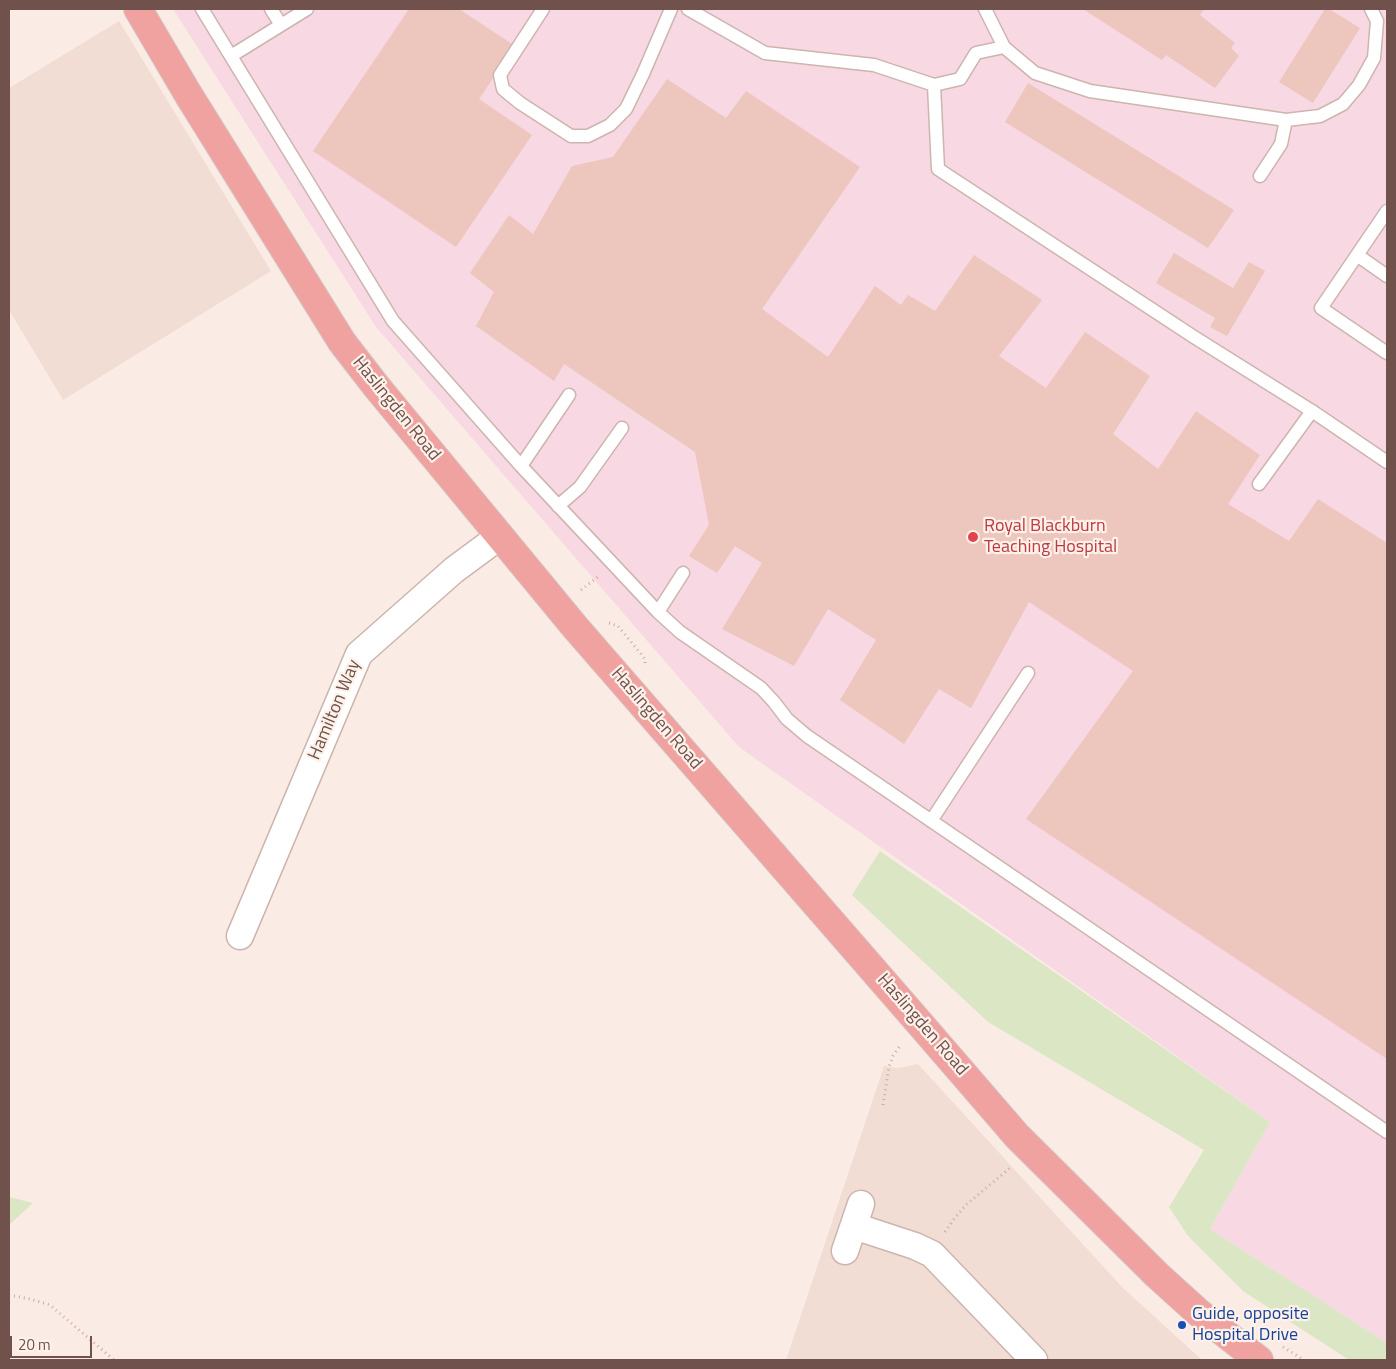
<!DOCTYPE html>
<style>
body{margin:0}
#map{position:relative;width:1396px;height:1369px;overflow:hidden;background:#faece4;font-family:"Titillium Web",sans-serif}
canvas{display:block}
.frame{position:absolute;inset:0;border:10px solid #70514c;pointer-events:none}
.scale{position:absolute;left:10px;top:1336px;width:82px;height:22px;box-sizing:border-box;border:2px solid #70514c;border-top:0;padding-left:6px;font-size:15px;line-height:18px;white-space:nowrap;color:#70514c;-webkit-text-stroke:4px #fdf1ea;paint-order:stroke}
</style>
<div id="map">
<canvas width="1396" height="1369"></canvas>
<div class="frame"></div>
<div class="scale">20 m</div>
</div>
<script>
const c = document.querySelector('canvas').getContext('2d');
c.lineJoin = 'round';
function fill(path, color) {
  c.fillStyle = color;
  c.fill(path, 'evenodd');
}
function shape(rows) {
  const path = new Path2D();
  for (const r of rows) {
    path.moveTo(r[0], r[1]);
    for (let i = 2; i < r.length; i += 2) path.lineTo(r[i], r[i + 1]);
  }
  return path;
}
function trace(path, color, width, dash) {
  c.strokeStyle = color;
  c.lineWidth = width;
  c.lineCap = dash ? 'butt' : 'round';
  c.setLineDash(dash || []);
  c.stroke(path);
}
function label(font, color, halo, rows, align = 'center') {
  c.font = font + ' "Titillium Web",sans-serif';
  c.lineWidth = 4.5;
  c.setLineDash([]);
  c.textBaseline = 'middle';
  c.strokeStyle = halo;
  c.fillStyle = color;
  for (const [text, x, y, turn = 0] of rows) {
    c.save();
    c.translate(x, y);
    c.rotate((+turn || 0) * Math.PI / 180);
    c.textAlign = isNaN(turn) ? turn : align;
    if (halo) c.strokeText(text, 0, 0);
    c.fillText(text, 0, 0);
    c.restore();
  }
}
const residential = shape([
 [119,21,271,271,63,400,9,310,9,88],
 [918,1064,1122,1287,1202,1360,786,1360,884,1066,898,1068]
]);
const medical = shape([
 [173,9,1387,9,1387,1343,1210,1229,1270,1122,739,747,376,327]
]);
const green = shape([
 [880,851,1270,1122,1210,1229,1387,1343,1387,1360,1349,1360,1243,1291,1188,1236,1169,1207,1204,1150,988,1022,852,895],
 [9,1197,33,1203,9,1225]
]);
const building = shape([
 [409,9,459,9,515,46,479,99,532,135,456,247,313,151],
 [1083,9,1204,9,1200,15,1235,43,1231,48,1239,56,1215,88,1166,55,1162,60],
 [1325,9,1329,9,1360,28,1313,103,1279,82],
 [667,79,726,118,746,91,860,167,762,309,828,357,875,286,901,305,908,295,935,311,974,255,1042,300,999,356,1046,388,1085,332,1150,376,1113,434,1158,469,1196,411,1260,455,1228,504,1289,541,1318,499,1387,543,1387,1059,1026,819,1133,671,1029,602,971,708,939,689,904,744,840,700,876,640,828,609,794,666,722,629,762,563,735,546,717,573,689,556,709,525,695,452,564,364,554,381,476,326,494,292,470,273,509,215,533,234,572,166,613,157],
 [1028,83,1234,210,1208,248,1005,122],
 [1174,253,1233,288,1249,262,1265,271,1227,336,1210,327,1215,318,1156,283]
]);
const path = shape([
 [581,590,599,576],
 [609,623,618,626,645,659,645,663],
 [883,1105,889,1067,893,1056,901,1044],
 [945,1232,954,1219,967,1204,1010,1168],
 [9,1295,30,1299,50,1305,114,1360],
 [1283,1347,1304,1360]
]);
const lane = shape([
 [202,9,393,321,521,466,658,612,680,632,761,688,774,702,787,719,807,736,1387,1132],
 [271,9,281,25],
 [543,9,500,75,503,89,520,103,571,136,588,136,610,125,626,109,643,74,671,9],
 [688,9,765,53,874,65,934,85,960,79,976,53,1004,47,1035,73,1090,91,1286,120,1320,116,1343,104,1359,85,1374,58,1377,21,1371,9],
 [985,9,1004,47],
 [231,56,307,9],
 [934,85,938,169,1194,337,1312,411,1387,462],
 [1260,176,1281,144,1286,120],
 [1387,211,1321,308,1387,353],
 [1357,255,1387,276],
 [521,466,569,395],
 [1259,484,1312,411],
 [558,506,580,487,622,428],
 [658,612,683,573],
 [931,821,1028,673]
]);
const street = shape([
 [240,936,359,654,454,570,500,536],
 [854,1226,915,1246,932,1254,1034,1360],
 [845,1251,861,1204]
]);
const highway = shape([
 [138,9,188,94,342,342,376,386,575,627,922,1026,1017,1136,1157,1275,1199,1313,1259,1360]
]);
const markers = [
 [973,537,6,"#e0444e"],
 [1182,1325,5,"#1a4fb4"]
];
const streetNames = [
 ["Haslingden Road",396,409,51],
 ["Hamilton Way",335,710,-67],
 ["Haslingden Road",656,719,49],
 ["Haslingden Road",922,1025,49]
];
const healthNames = [
 ["Royal Blackburn",984,527],
 ["Teaching Hospital",984,548]
];
const transitNames = [
 ["Guide, opposite",1192,1315],
 ["Hospital Drive",1192,1336]
];
fill(residential, '#f1ddd3');
fill(medical, '#f7d8e3');
fill(green, '#dae6c4');
fill(building, '#edc6be');
trace(lane, '#cdb5ae', 15);
trace(street, '#cdb5ae', 29);
trace(highway, '#d4cbc9', 30);
trace(path, '#d1a9a1', 3, [1, 4]);
trace(lane, '#fff', 12);
trace(street, '#fff', 26);
trace(highway, '#efa2a0', 28);
for (const [x, y, r, color] of markers) {
  const dot = new Path2D();
  dot.arc(x, y, r, 0, 2 * Math.PI);
  c.fillStyle = color;
  c.fill(dot);
  trace(dot, '#fdf1ea', 2);
}
label('18px', '#70514c', '#fdf1ea', streetNames);
label('18px', '#be3a42', '#fdf1ea', healthNames, 'left');
label('18px', '#164399', '#fdf1ea', transitNames, 'left');
</script>
